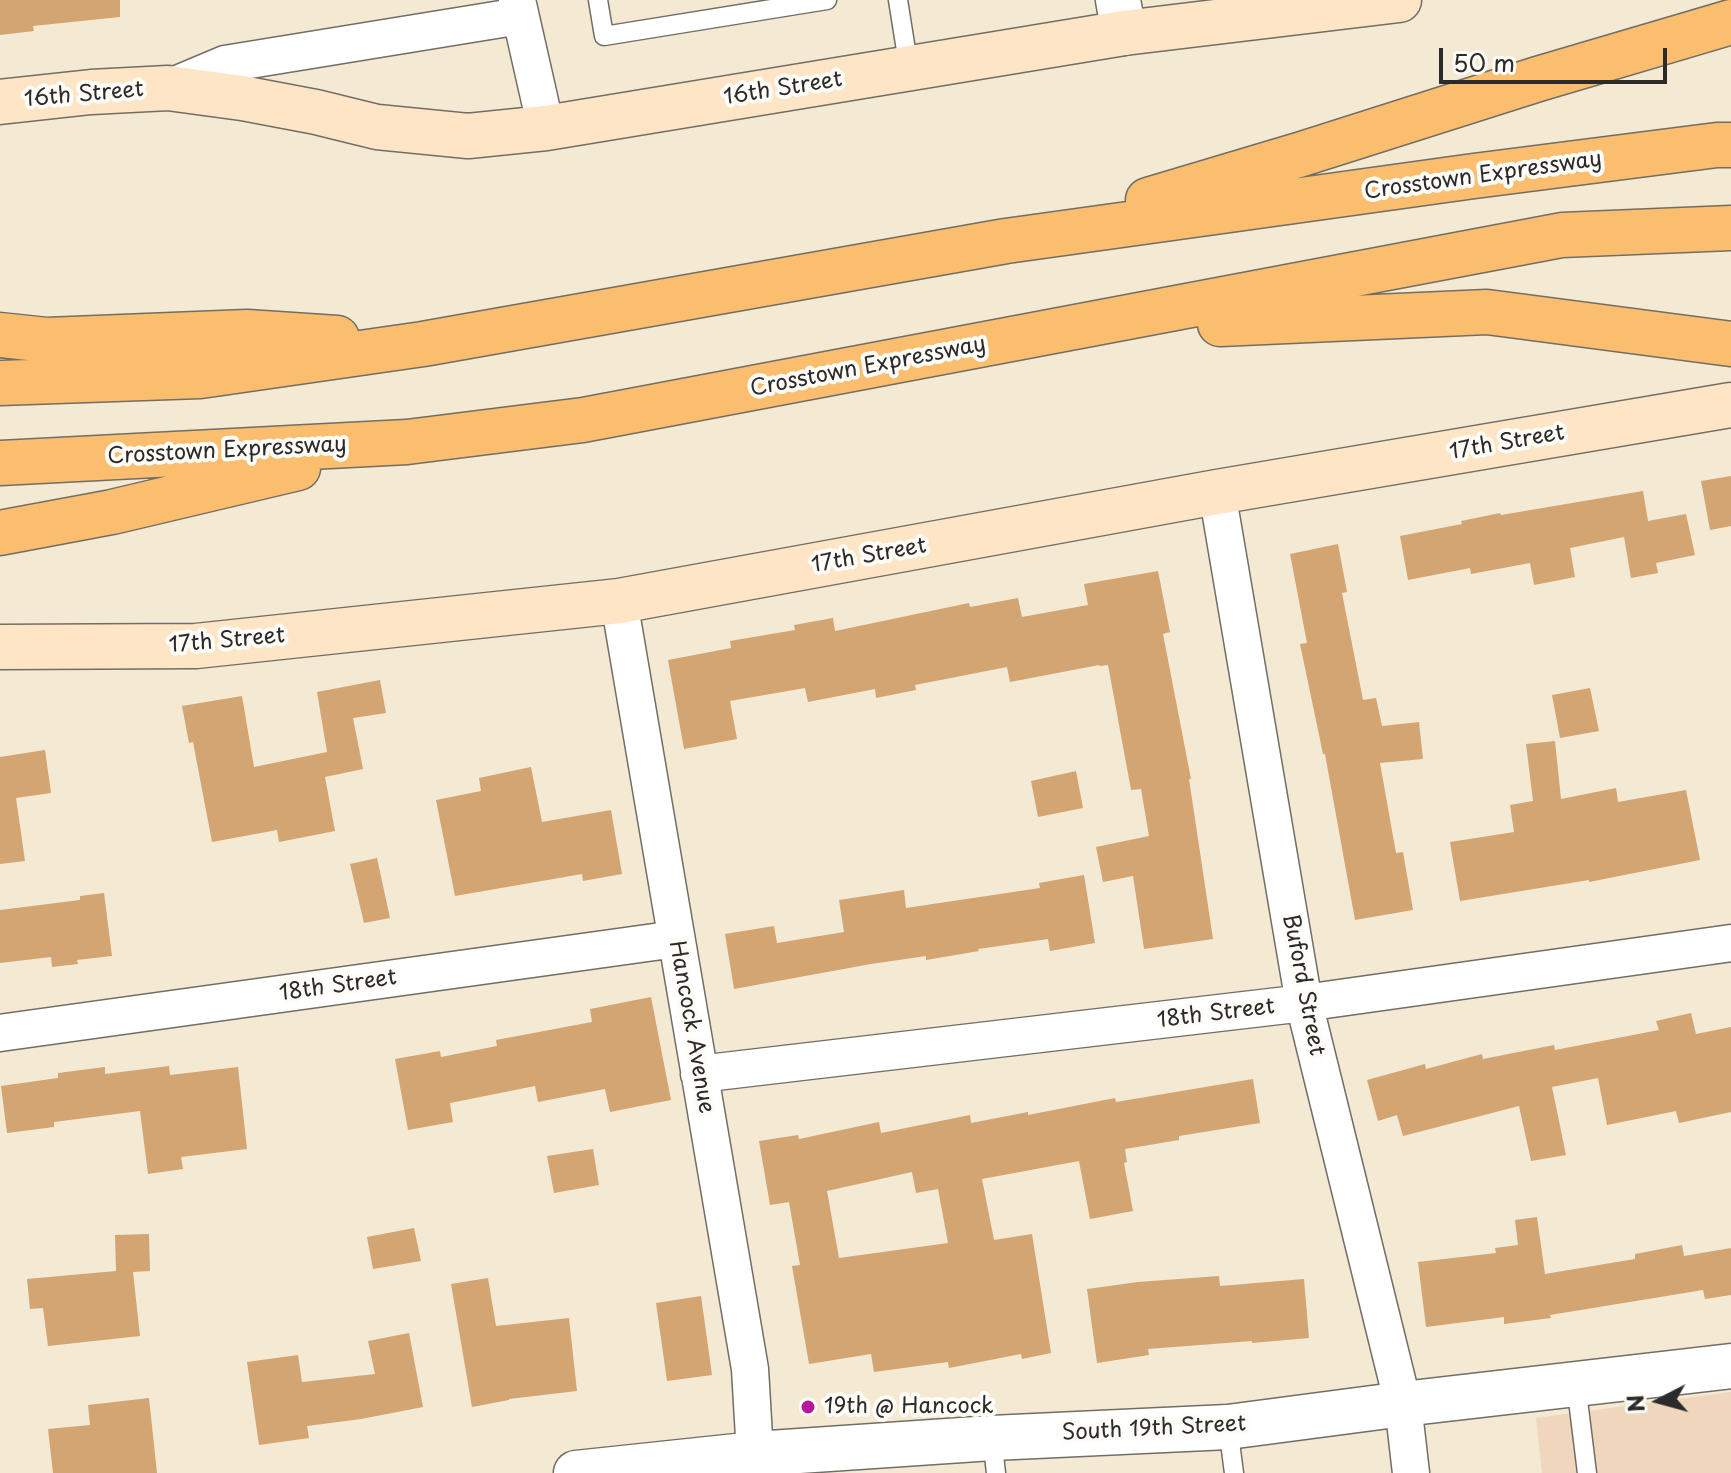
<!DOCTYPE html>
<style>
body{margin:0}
#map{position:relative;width:1731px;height:1473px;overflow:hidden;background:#f4e9d3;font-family:"Playpen Sans",sans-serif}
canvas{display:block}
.north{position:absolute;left:1619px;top:1361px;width:80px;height:80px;-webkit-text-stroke:6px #fdfcf7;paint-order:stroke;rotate:264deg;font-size:22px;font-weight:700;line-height:32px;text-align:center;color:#2b2b2b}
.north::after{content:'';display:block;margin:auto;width:28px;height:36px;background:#2b2b2b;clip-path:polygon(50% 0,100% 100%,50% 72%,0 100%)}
.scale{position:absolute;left:1439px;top:48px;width:228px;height:36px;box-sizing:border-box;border:4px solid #2b2b2b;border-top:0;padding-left:10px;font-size:24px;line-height:28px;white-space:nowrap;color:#2b2b2b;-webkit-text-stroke:6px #fdfcf7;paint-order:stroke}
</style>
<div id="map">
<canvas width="1731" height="1473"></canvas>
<div class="north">N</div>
<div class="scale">50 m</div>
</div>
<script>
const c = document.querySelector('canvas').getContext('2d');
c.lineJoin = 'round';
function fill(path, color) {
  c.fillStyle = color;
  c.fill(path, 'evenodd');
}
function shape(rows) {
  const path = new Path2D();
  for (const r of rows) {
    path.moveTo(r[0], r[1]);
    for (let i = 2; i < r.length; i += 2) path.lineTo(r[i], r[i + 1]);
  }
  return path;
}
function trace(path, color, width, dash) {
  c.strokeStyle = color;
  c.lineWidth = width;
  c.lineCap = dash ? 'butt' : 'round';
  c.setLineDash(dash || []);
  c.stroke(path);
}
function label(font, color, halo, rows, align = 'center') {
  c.font = font + ' "Playpen Sans",sans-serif';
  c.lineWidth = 8;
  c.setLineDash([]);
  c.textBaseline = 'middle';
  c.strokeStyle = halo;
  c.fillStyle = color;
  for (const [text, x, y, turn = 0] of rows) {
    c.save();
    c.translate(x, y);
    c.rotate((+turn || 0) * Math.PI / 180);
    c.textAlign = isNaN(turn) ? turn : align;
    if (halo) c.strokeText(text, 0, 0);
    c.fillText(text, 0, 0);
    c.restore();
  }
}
const built = shape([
 [1731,1392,1731,1473,1542,1473,1536,1418]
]);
const building = shape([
 [0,0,120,0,120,17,33,26,34,31,0,35],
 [1731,476,1731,526,1710,530,1701,481],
 [1643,491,1648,521,1686,514,1695,555,1656,563,1658,573,1631,578,1624,537,1570,548,1575,577,1534,585,1530,563,1471,574,1470,568,1408,580,1400,536,1462,524,1461,521,1500,513,1501,515],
 [1338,544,1347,592,1342,593,1363,700,1376,698,1382,726,1419,722,1423,759,1380,763,1396,853,1403,852,1413,910,1355,920,1325,754,1323,754,1300,644,1307,643,1290,554],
 [1158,571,1170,632,1163,634,1191,779,1189,779,1213,939,1144,949,1133,876,1103,882,1096,847,1149,836,1141,789,1131,790,1108,665,1100,666,1099,665,1010,682,1007,667,915,685,916,690,876,698,875,689,808,702,805,688,730,701,737,739,684,749,668,660,731,648,730,641,795,630,794,625,833,618,835,631,969,603,970,607,1018,598,1022,617,1088,605,1084,584],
 [380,680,386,713,353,718,363,769,325,777,335,831,279,842,277,830,212,842,193,742,189,743,182,706,242,696,254,767,327,752,317,692],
 [1590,688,1599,731,1560,738,1552,695],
 [1555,741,1561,799,1616,788,1618,802,1686,790,1700,860,1589,882,1589,880,1460,901,1450,842,1514,832,1510,805,1533,801,1526,744],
 [45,750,51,793,16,798,25,861,0,864,0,757],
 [531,767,542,822,611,810,622,874,583,881,582,874,455,896,436,800,481,791,479,778],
 [1076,771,1083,808,1038,817,1031,781],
 [377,858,390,918,364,923,350,864],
 [1084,875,1095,943,1050,951,1048,939,978,949,979,951,926,960,926,956,871,964,734,989,725,934,774,926,777,943,844,932,839,900,904,890,906,908,1040,888,1039,883],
 [104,893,112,956,77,960,78,964,52,967,51,957,0,963,0,910,80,900,80,896],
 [651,997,671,1100,610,1112,605,1089,538,1102,535,1086,450,1103,453,1122,408,1130,395,1059,440,1051,441,1057,497,1046,496,1040,592,1022,590,1009],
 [1691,1013,1696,1034,1731,1027,1731,1112,1679,1123,1676,1111,1607,1125,1598,1078,1552,1087,1566,1155,1531,1161,1519,1106,1403,1136,1397,1115,1378,1121,1367,1080,1425,1064,1426,1069,1482,1054,1483,1059,1554,1045,1555,1050,1659,1030,1656,1021],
 [169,1066,170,1075,238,1067,247,1149,181,1157,183,1169,148,1174,140,1111,54,1122,54,1127,7,1133,1,1086,58,1078,58,1073,105,1067,105,1074],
 [1253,1079,1260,1123,1179,1136,1179,1140,1125,1149,1127,1162,1124,1163,1133,1211,1090,1219,1079,1161,982,1179,994,1240,1032,1234,1051,1353,1022,1359,1021,1354,949,1368,948,1362,874,1372,871,1354,809,1364,792,1266,800,1265,789,1202,770,1205,759,1141,798,1135,799,1139,879,1122,881,1133,970,1115,971,1123,1028,1112,1028,1115,1115,1098,1116,1102],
 [912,1172,916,1193,938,1189,948,1243,839,1258,827,1191],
 [593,1149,599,1185,554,1193,547,1156],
 [1537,1217,1545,1274,1635,1259,1635,1254,1682,1245,1684,1256,1731,1248,1731,1295,1705,1299,1703,1290,1550,1315,1551,1318,1504,1324,1504,1317,1426,1327,1418,1262,1496,1253,1495,1248,1518,1245,1515,1220],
 [414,1228,421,1261,373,1269,367,1237],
 [149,1234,150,1271,133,1272,140,1336,48,1346,43,1308,30,1309,27,1279,116,1271,115,1235],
 [1219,1276,1220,1286,1304,1279,1309,1338,1252,1343,1252,1341,1148,1349,1149,1355,1097,1363,1087,1289,1138,1282],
 [488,1278,496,1326,569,1318,577,1391,509,1399,509,1400,472,1407,451,1284],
 [701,1296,712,1375,667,1381,656,1303],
 [409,1333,423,1407,361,1419,307,1426,309,1438,259,1445,247,1362,298,1355,302,1382,375,1374,368,1341],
 [149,1398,157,1473,53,1473,48,1429,90,1425,88,1405]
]);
const service = shape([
 [598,0,604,36,827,0],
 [898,0,909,69],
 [1576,1384,1587,1473],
 [1228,1427,1234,1473],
 [992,1438,996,1473]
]);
const minor = shape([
 [517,0,546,128],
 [168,88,225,64,520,16],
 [1217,492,1304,1003,1403,1404,1411,1473],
 [619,601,750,1369,755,1454],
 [0,1033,676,939],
 [699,1074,1304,1003,1731,943]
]);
const tertiary = shape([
 [1118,0,1124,33],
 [576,1473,755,1454,992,1438,1228,1427,1403,1404,1731,1366]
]);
const secondary = shape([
 [0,102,91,92,168,88,242,98,316,112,377,127,468,136,546,128,1124,33,1399,0],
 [0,647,196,646,619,601,1217,492,1731,405]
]);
const motorway = shape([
 [1148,200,1302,154,1538,79,1731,22],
 [1220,324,1487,312,1731,344],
 [0,335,47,340,247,332,337,338],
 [0,383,200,376,423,344,1006,241,1474,176,1717,145,1731,145],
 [0,463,407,442,583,420,1562,235,1731,228],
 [0,533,112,512,298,468]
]);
const markers = [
 [808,1407,8,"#b5179e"]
];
const streetNames = [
 ["16th Street",783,89,-9],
 ["16th Street",84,95,-5],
 ["Crosstown Expressway",1483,176,-8],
 ["Crosstown Expressway",868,367,-11],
 ["17th Street",1507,443,-10],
 ["Crosstown Expressway",227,451,-3],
 ["17th Street",869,556,-10],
 ["17th Street",227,641,-5],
 ["Buford Street",1303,985,79],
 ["18th Street",338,986,-8],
 ["18th Street",1216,1014,-7],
 ["Hancock Avenue",691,1027,80],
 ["South 19th Street",1154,1429,-3]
];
const poiNames = [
 ["19th @ Hancock",824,1407]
];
fill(built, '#efd6bc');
fill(building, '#d2a573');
trace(service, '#716e66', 21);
trace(minor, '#716e66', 39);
trace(tertiary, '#716e66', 47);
trace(secondary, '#716e66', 47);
trace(motorway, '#716e66', 47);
trace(service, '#fff', 18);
trace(minor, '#fff', 36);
trace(tertiary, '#fff', 44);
trace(secondary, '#fde5c5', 44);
trace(motorway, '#fbbd6e', 44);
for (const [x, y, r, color] of markers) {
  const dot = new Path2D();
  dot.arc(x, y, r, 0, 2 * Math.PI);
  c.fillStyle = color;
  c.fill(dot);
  trace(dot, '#fdfcf7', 3);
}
label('22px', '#2b2b2b', '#fdfcf7', streetNames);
label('22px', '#2b2b2b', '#fdfcf7', poiNames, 'left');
</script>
